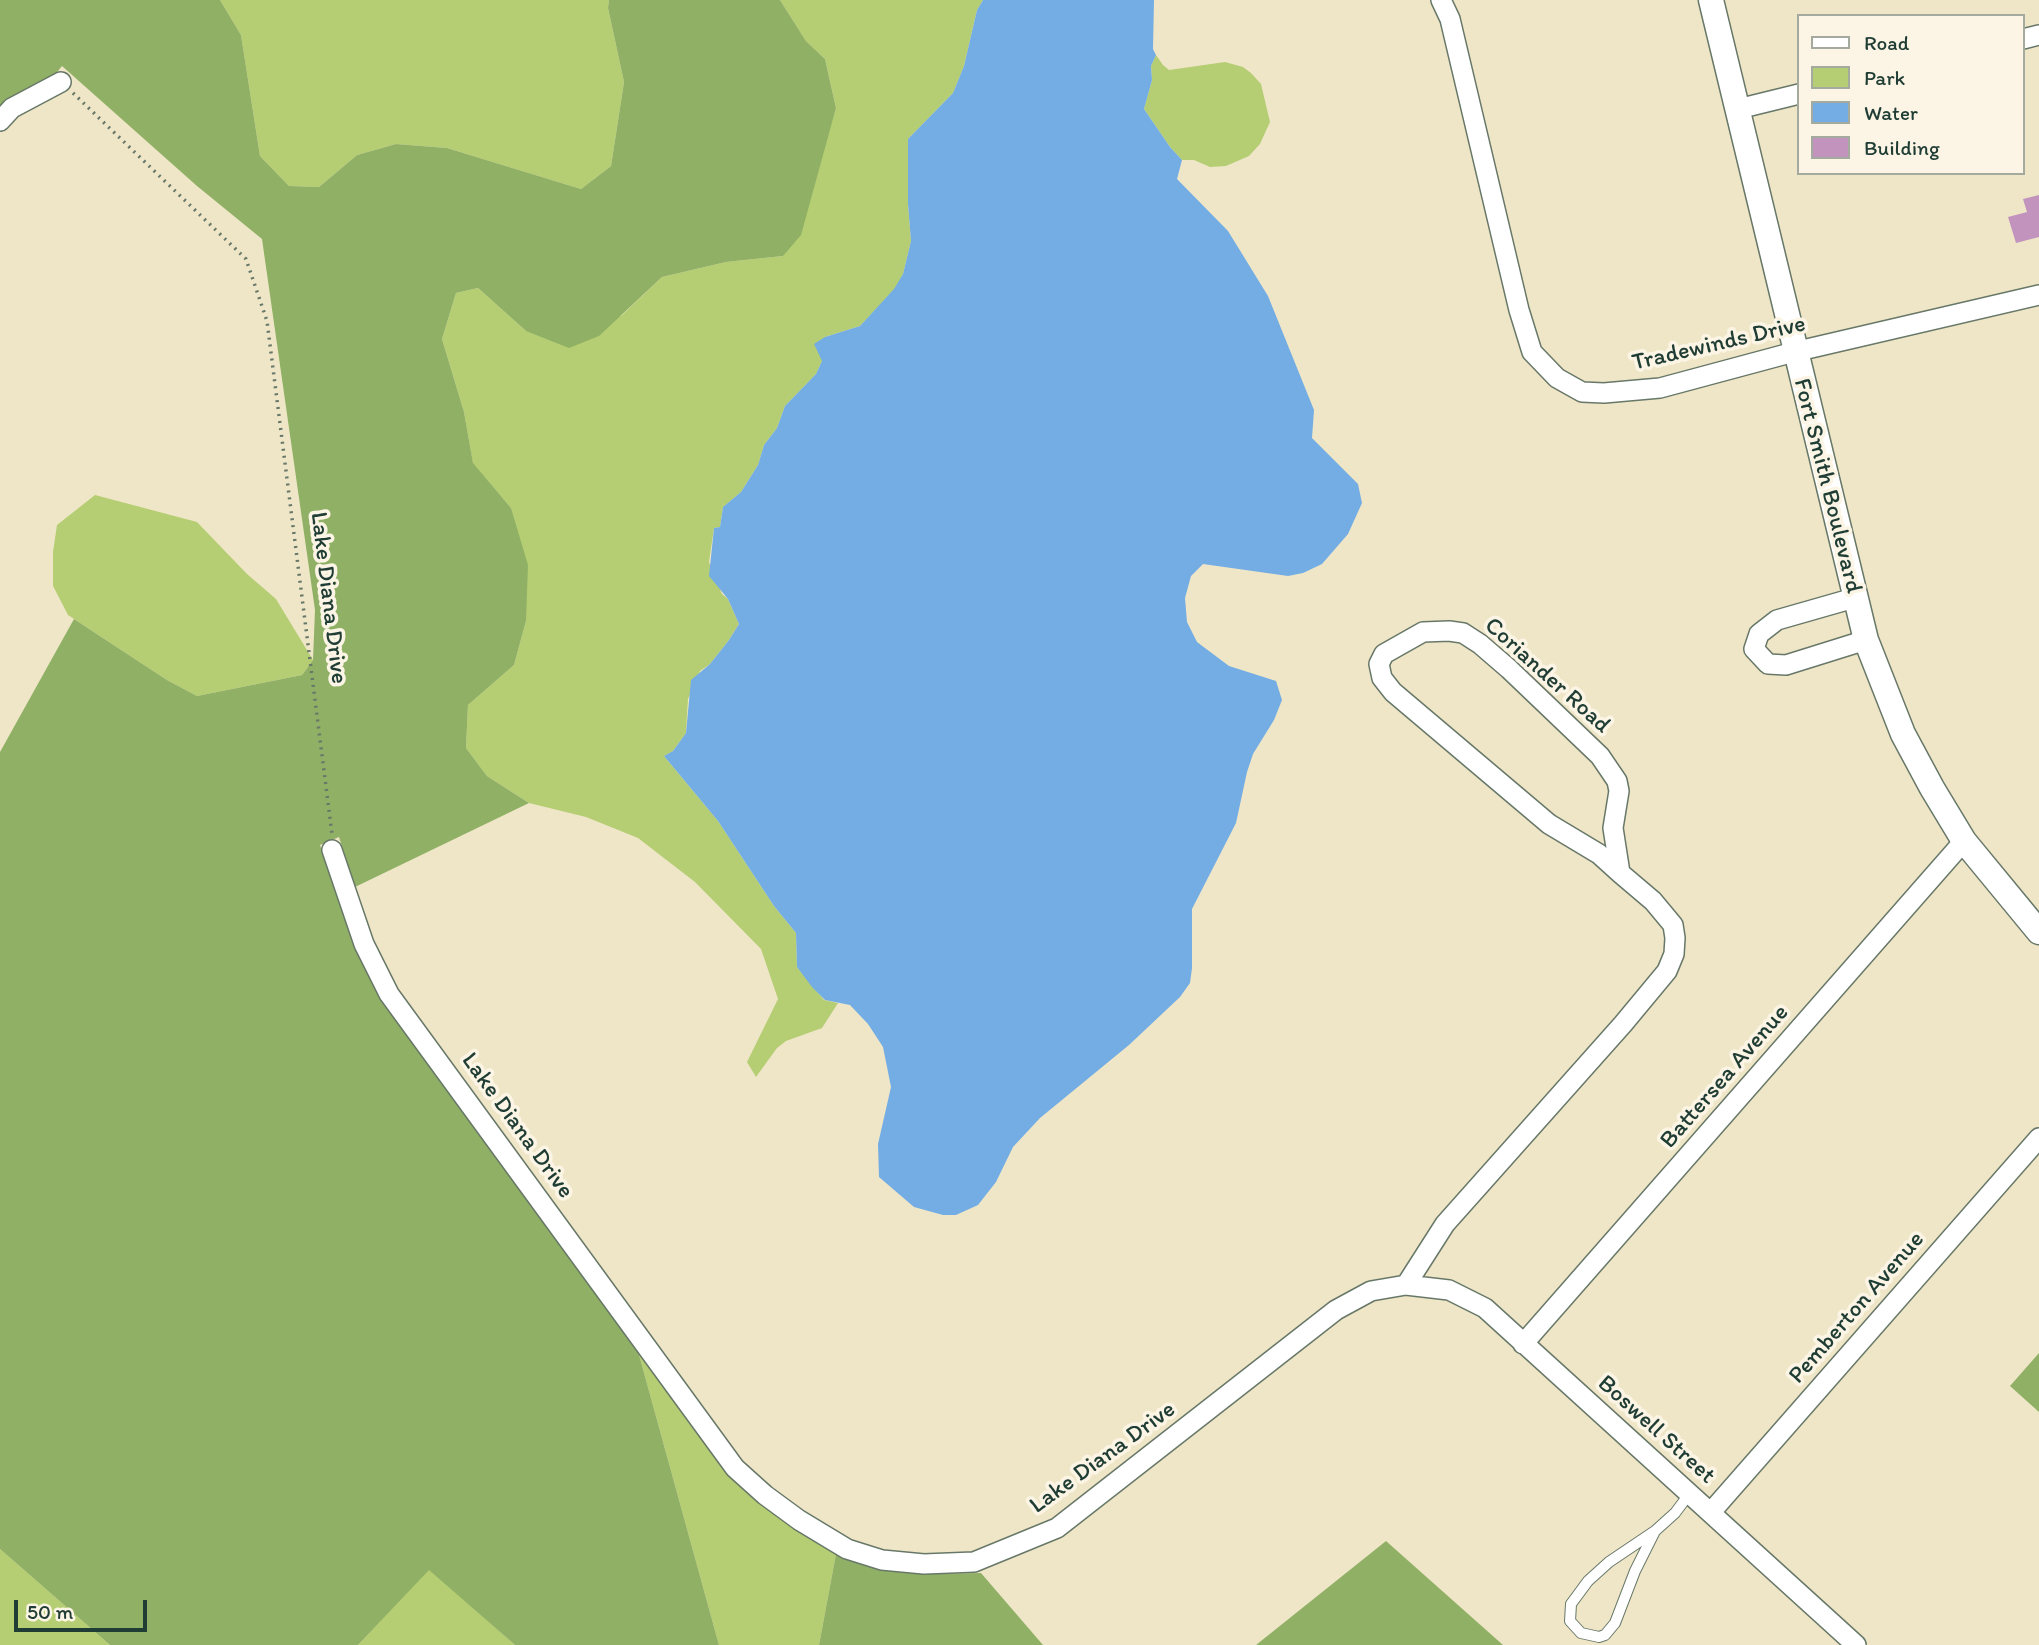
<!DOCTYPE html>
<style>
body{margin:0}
#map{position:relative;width:2039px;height:1645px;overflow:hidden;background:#efe6c8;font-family:Itim,sans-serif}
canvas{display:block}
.legend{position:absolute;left:1797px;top:14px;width:228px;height:161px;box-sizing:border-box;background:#fcf5e5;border:2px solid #a4ab9e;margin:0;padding:9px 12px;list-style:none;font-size:21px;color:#1f3d34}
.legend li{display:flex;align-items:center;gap:14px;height:35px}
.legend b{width:35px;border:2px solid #a4ab9e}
.scale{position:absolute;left:14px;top:1600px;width:133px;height:32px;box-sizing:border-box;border:4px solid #1f3d34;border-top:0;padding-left:9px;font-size:21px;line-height:24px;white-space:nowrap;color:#1f3d34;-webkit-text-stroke:5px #fcf5e5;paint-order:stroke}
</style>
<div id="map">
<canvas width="2039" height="1645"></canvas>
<ul class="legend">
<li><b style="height:9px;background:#fff"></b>Road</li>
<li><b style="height:19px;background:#b5ce73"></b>Park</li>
<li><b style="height:19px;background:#73ade3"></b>Water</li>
<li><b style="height:19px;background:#c193bd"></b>Building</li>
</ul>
<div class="scale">50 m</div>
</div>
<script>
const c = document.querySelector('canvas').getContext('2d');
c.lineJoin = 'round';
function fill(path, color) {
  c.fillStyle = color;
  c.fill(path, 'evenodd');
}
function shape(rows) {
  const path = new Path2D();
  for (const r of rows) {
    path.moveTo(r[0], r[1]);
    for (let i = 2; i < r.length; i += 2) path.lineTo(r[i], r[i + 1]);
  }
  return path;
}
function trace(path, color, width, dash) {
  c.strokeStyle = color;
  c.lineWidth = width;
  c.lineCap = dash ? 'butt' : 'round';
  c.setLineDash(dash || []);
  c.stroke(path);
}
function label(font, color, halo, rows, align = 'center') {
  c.font = font + ' Itim,sans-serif';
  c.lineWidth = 7;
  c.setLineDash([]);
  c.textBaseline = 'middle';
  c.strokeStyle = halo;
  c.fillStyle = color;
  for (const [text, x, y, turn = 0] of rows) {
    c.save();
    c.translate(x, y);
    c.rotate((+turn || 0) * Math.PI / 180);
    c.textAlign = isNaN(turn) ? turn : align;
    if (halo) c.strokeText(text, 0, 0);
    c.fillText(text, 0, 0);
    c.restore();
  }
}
const green = shape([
 [220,0,609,0,608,8,624,82,611,166,581,189,447,148,396,144,357,155,319,187,289,186,260,156,241,35],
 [780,0,983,0,977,10,964,66,953,93,908,139,908,204,911,241,903,274,895,289,860,326,825,337,822,361,816,374,785,406,777,428,764,445,758,465,741,492,723,507,720,527,714,528,709,562,722,594,728,599,739,624,729,640,710,664,700,671,688,699,686,733,673,751,664,756,718,821,774,906,796,933,797,967,824,1000,838,1003,822,1028,786,1041,777,1048,756,1077,747,1062,778,999,761,949,695,882,638,838,586,817,529,803,487,776,466,748,468,705,514,665,526,621,511,508,473,464,464,412,442,339,456,293,478,288,526,331,621,316,662,277,726,262,783,256,822,153,836,108,825,59,806,41],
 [1156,55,1163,65,1169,70,1225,62,1243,67,1251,73,1261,84,1270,122,1260,144,1249,156,1226,166,1210,167,1194,160,1182,160,1170,147,1144,109,1152,80,1151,66],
 [95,495,197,522,247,574,276,599,313,660,302,675,197,696,167,680,68,615,53,586,53,552,57,525],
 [638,1351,728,1475,759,1503,794,1529,836,1554,819,1645,719,1645],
 [0,1549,110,1645,0,1645],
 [429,1569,515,1645,358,1645]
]);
const forest = shape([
 [0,0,220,0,241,35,260,156,289,186,319,187,357,155,396,144,447,148,581,189,611,166,624,82,608,8,609,0,780,0,806,41,825,59,836,108,801,235,783,256,726,262,662,277,599,336,569,348,526,331,478,288,456,293,442,339,464,412,473,463,511,508,528,565,526,621,514,665,468,705,466,748,487,776,529,803,355,887,339,837,320,845,355,948,382,1001,638,1351,719,1645,515,1645,429,1570,358,1645,110,1645,0,1549,0,752,74,619,167,680,197,696,302,675,313,660,315,610,262,239,197,186,62,66,54,76,0,108],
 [2039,1353,2039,1412,2010,1386],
 [1386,1541,1503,1645,1256,1645],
 [836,1554,880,1570,923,1574,981,1573,1043,1645,819,1645]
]);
const water = shape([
 [983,0,1154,0,1153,49,1156,55,1151,66,1152,80,1144,109,1170,147,1182,160,1177,179,1228,231,1268,296,1314,410,1312,438,1358,484,1362,503,1348,534,1322,564,1303,573,1288,576,1203,564,1191,576,1185,598,1187,622,1197,642,1229,666,1276,681,1282,700,1274,720,1253,754,1247,772,1236,823,1192,909,1192,968,1190,983,1180,997,1129,1045,1040,1118,1013,1147,996,1182,978,1205,956,1215,943,1215,914,1207,879,1177,878,1144,891,1087,883,1047,868,1024,850,1005,825,1000,812,987,797,967,796,933,774,906,718,821,664,756,673,751,686,733,691,680,710,664,729,640,739,624,728,599,709,576,714,528,720,527,723,507,741,492,758,465,764,445,777,428,785,406,816,374,822,361,814,344,825,337,860,326,894,289,903,274,911,241,908,204,908,139,953,93,964,66,977,10]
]);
const building = shape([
 [2039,195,2039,237,2016,243,2008,217,2027,212,2023,199]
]);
const path = shape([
 [73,93,246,259,267,321,332,834]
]);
const service = shape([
 [1655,1531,1635,1571,1615,1623,1605,1635,1599,1637,1581,1633,1570,1621,1571,1604,1588,1581,1609,1562,1655,1531,1675,1513,1690,1493]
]);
const minor = shape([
 [1441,0,1450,19,1519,310,1532,352,1557,378,1582,392,1604,393,1660,388,1794,352,2039,295],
 [2023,39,2039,35],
 [1738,109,1799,94],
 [0,121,12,108,61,82],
 [1854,598,1777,620,1759,634,1754,649,1768,664,1786,665,1866,640],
 [332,850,364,944,389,994,735,1468,765,1495,799,1520,847,1549,882,1560,924,1564,974,1562,1057,1528,1336,1310,1371,1291,1406,1285,1449,1290,1485,1308,1856,1645],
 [1406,1285,1445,1224,1623,1024,1667,971,1674,954,1675,938,1673,925,1653,901,1620,873,1599,854,1549,824,1393,692,1382,678,1379,664,1384,654,1423,632,1449,631,1463,633,1480,644,1509,669,1600,756,1617,781,1619,791,1613,828,1620,873],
 [1523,1344,1964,841],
 [1711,1512,2039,1138]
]);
const tertiary = shape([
 [1711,0,1866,640,1903,734,1932,788,1964,841,2039,932]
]);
const streetNames = [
 ["Tradewinds Drive",1719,344,-13],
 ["Fort Smith Boulevard",1827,486,76],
 ["Lake Diana Drive",328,598,83],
 ["Coriander Road",1547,676,42],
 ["Battersea Avenue",1725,1077,-49],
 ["Lake Diana Drive",517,1126,54],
 ["Pemberton Avenue",1857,1308,-49],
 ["Boswell Street",1656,1430,42],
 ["Lake Diana Drive",1103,1458,-36]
];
fill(green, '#b5ce73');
fill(forest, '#90b165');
fill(water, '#73ade3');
fill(building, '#c193bd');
trace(service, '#687868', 12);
trace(minor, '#687868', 22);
trace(tertiary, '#687868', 27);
trace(path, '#687868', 3.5, [2, 5]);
trace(service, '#fff', 10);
trace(minor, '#fff', 19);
trace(tertiary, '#fff', 24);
label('24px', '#1f3d34', '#fcf5e5', streetNames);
</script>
